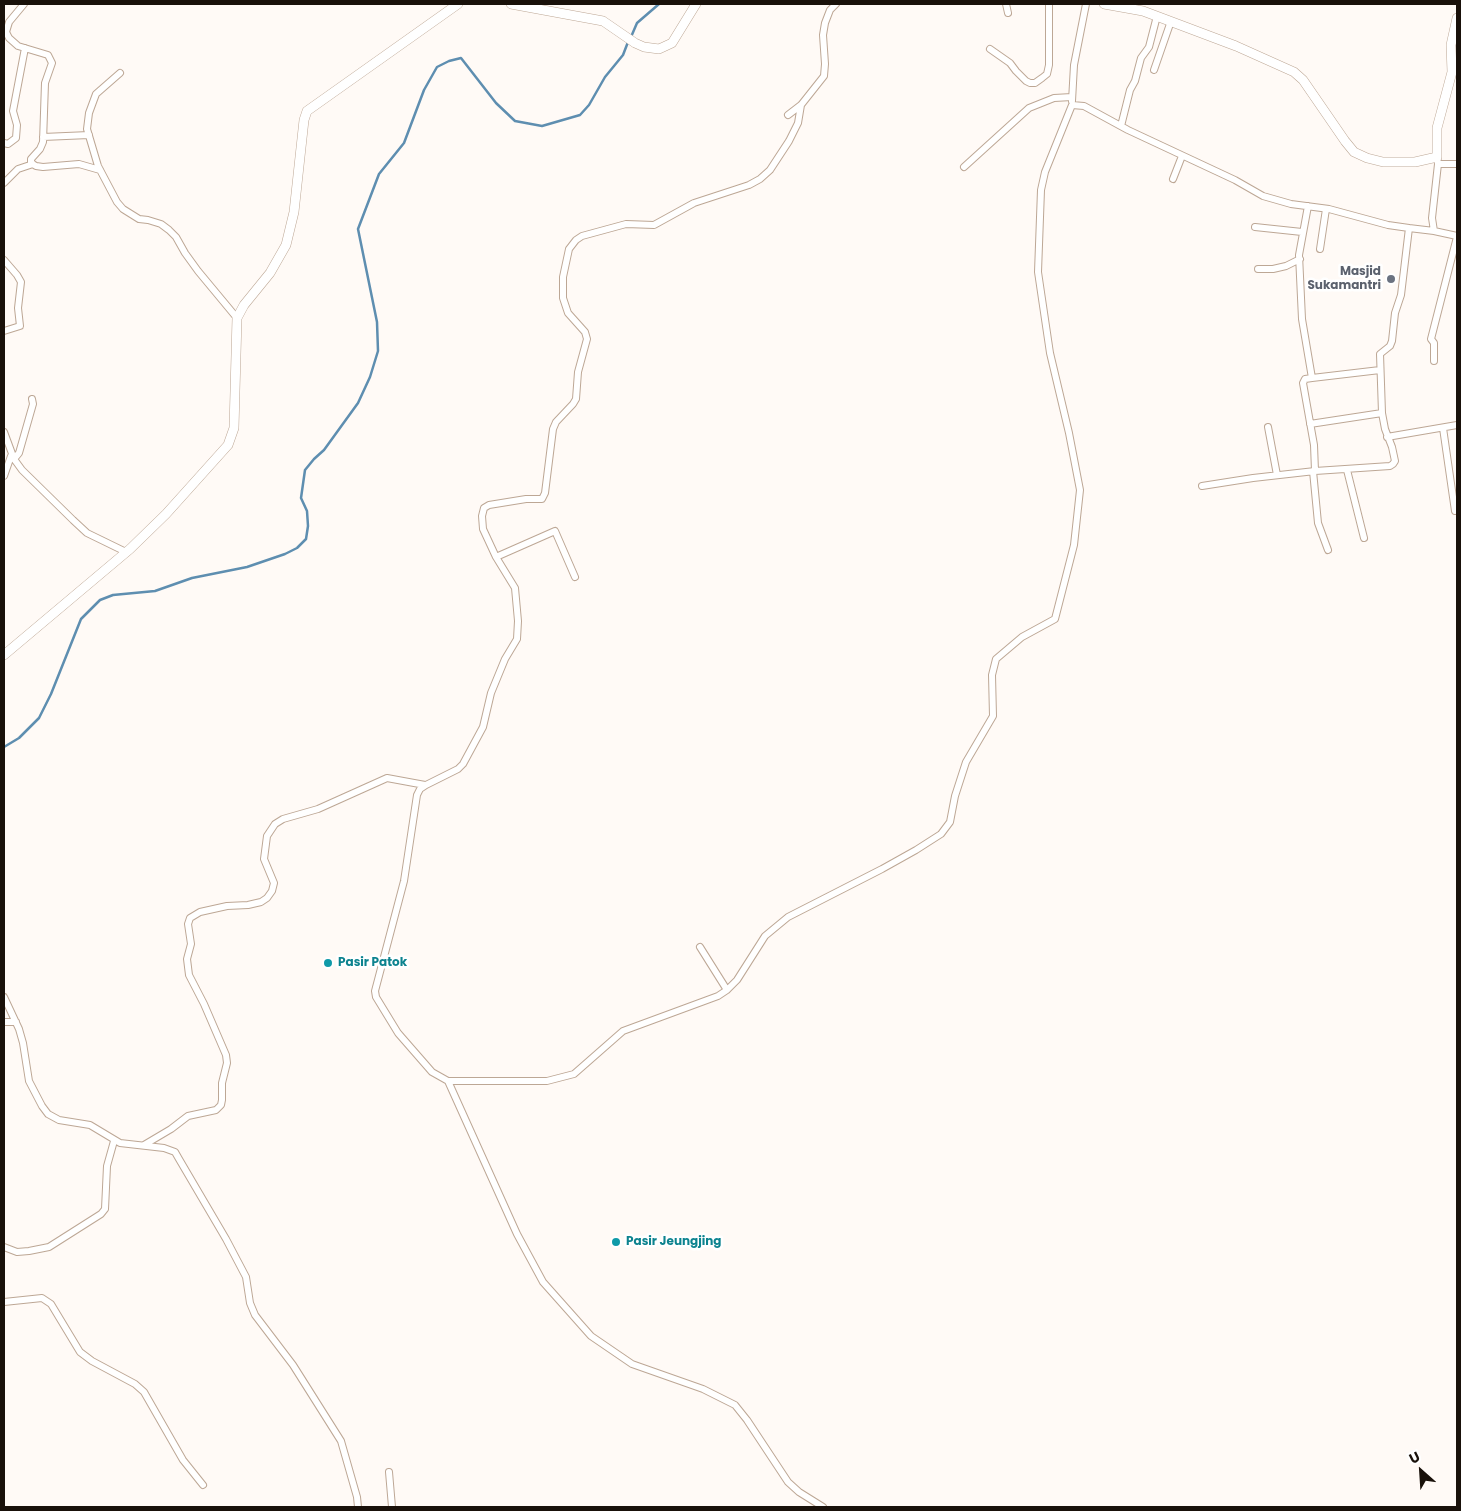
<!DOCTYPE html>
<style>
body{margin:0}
#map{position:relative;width:1461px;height:1511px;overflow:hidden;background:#fffaf6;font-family:Poppins,sans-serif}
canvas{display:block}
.frame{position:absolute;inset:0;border:5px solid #19110a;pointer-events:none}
.north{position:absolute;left:1396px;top:1446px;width:50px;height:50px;-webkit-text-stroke:4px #fff;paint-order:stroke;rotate:334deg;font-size:14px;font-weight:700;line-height:20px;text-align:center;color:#19110a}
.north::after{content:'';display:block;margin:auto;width:18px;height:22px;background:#19110a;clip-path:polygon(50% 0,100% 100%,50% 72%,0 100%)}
</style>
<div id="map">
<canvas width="1461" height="1511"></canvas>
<div class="frame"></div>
<div class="north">U</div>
</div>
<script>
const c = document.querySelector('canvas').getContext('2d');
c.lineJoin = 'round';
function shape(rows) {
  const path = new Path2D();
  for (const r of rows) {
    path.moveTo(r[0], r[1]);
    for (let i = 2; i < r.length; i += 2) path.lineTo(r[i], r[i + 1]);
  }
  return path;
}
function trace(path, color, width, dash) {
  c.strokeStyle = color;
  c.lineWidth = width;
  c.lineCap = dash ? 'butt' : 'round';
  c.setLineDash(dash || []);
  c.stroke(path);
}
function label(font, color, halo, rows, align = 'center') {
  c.font = font + ' Poppins,sans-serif';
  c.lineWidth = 5;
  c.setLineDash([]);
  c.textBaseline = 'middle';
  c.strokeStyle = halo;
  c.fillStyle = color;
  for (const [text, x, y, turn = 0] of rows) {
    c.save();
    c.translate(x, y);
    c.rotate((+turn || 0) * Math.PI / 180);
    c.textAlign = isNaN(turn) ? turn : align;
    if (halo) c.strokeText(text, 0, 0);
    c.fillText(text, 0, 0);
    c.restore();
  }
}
const stream = shape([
 [631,37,637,23,659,4],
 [4,747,19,738,39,718,51,694,81,619,100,600,113,595,155,591,192,578,247,567,285,554,297,548,306,539,308,526,307,511,301,498,305,470,314,459,324,450,358,403,370,377,378,351,377,322,358,229,379,174,404,143,424,90,437,67,449,61,461,58,496,103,515,121,542,126,580,115,589,105,605,77,623,55,628,42]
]);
const street = shape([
 [24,4,9,22,6,32,9,38,18,46,48,55,52,63,45,83,43,142,40,149,31,159,31,163,36,166,43,167,79,164,100,170],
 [1006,4,1008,13],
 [990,49,1010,63,1016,71,1026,81,1030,83,1035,83,1042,78,1047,74,1049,65,1049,4],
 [1154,70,1171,21],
 [120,73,96,94,89,113,87,129,98,166,117,202,123,209,139,219,148,220,161,224,169,230,176,237,185,253,198,271,237,318],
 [1072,101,1074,65,1086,4],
 [801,105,798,123,789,141,770,170,760,179,749,185,694,203,654,225,626,224,582,236,576,240,569,249,563,277,563,298,568,313,585,332,587,339,578,372,576,399,573,404,556,422,553,429,545,493,542,499,526,499,489,505,484,508,482,516,483,529,496,557,515,588,518,621,517,639,505,659,491,693,483,727,463,764,458,769,426,785,420,789,417,795,404,881,375,991,376,997,398,1033,432,1072,448,1081,517,1234,543,1282,591,1336,632,1364,703,1389,735,1405,747,1420,788,1482,799,1492,823,1507],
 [788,115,801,105,824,76,825,64,823,35,825,23,830,10,836,4],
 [1121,126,1130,90,1135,81,1141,58,1149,47,1157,16],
 [43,137,89,135],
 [4,143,8,144,16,138,17,125,13,111,25,48],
 [1438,164,1457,164],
 [964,167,1029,108,1054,98,1072,97],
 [1173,179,1182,156],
 [4,183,18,169,33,164],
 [1308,206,1299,255,1302,319,1312,378,1305,379,1303,383,1314,445,1315,471],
 [1255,227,1302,232],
 [1434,231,1432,218,1438,164,1437,157],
 [1320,249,1326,209],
 [4,260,17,275,21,282,18,308,20,326,4,331],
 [1258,269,1273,269,1286,266,1300,259],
 [1434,361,1434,343,1431,339,1457,237],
 [1312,378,1380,370],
 [1310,424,1382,413],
 [1268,427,1277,475],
 [1443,428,1455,511],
 [4,432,14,459,22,470,73,520,87,533,126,552],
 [1387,437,1457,425],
 [14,459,19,453,33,404,32,399],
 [1347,470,1364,538],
 [1313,471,1318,523,1328,550],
 [4,476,11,456],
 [1202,486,1253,478,1315,471,1390,466,1393,464,1395,461,1392,447,1385,429,1382,413,1380,354,1390,346,1392,341,1395,313,1401,295,1409,228,1434,231,1457,236],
 [496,557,555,531,575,577],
 [700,947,727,990],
 [4,997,19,1029,23,1043,29,1081,42,1106,48,1114,59,1120,90,1125,120,1143,164,1148,175,1152,179,1159,226,1239,246,1277,250,1303,255,1315,293,1365,341,1441,357,1497,358,1507],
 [4,1022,16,1022],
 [448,1081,547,1081,574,1074,623,1031,718,996,727,990,737,980,765,936,788,917,882,869,916,850,941,834,950,822,955,796,966,762,993,716,992,675,996,659,1022,637,1055,619,1074,545,1080,490,1069,433,1050,353,1038,272,1041,190,1045,172,1072,105,1084,106,1128,130,1235,180,1263,196,1291,204,1329,209,1388,225,1409,228],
 [144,1145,171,1129,188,1116,216,1110,221,1105,222,1100,222,1083,227,1063,226,1055,204,1004,189,975,187,959,191,944,188,924,190,918,200,912,227,906,248,905,261,902,267,898,272,891,274,883,264,859,267,836,275,824,283,819,318,809,387,778,425,785],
 [4,1247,17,1252,29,1251,49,1247,101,1214,105,1209,107,1166,114,1141],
 [4,1302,42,1298,51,1304,80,1352,92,1361,135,1384,144,1392,183,1460,203,1485],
 [389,1472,392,1507]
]);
const secondary = shape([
 [511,4,603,21,635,43,644,47,659,49,672,43,696,4],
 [1104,4,1143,11,1236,46,1294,72,1303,80,1345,141,1354,152,1367,158,1383,162,1415,162,1437,157,1437,128,1452,72,1451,45,1457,18],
 [4,655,130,549,166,514,228,445,234,428,237,318,244,305,270,273,286,245,294,212,304,120,307,111,458,4]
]);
const markers = [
 [1391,279,5,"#6b7280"],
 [328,963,5,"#0f9aa8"],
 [616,1242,5,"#0f9aa8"]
];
const worshipNames = [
 ["Masjid",1381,272],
 ["Sukamantri",1381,286]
];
const cultureNames = [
 ["Pasir Patok",338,963],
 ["Pasir Jeungjing",626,1242]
];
trace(stream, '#5e8eb0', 2.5);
trace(street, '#bda795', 8);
trace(secondary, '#bda795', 10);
trace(street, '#fff', 6);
trace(secondary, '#fff', 9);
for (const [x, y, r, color] of markers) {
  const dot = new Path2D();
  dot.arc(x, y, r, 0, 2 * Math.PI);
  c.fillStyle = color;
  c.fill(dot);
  trace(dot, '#fff', 2);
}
label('bold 12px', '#5b616d', '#fff', worshipNames, 'right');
label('bold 12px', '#0d838f', '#fff', cultureNames, 'left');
</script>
